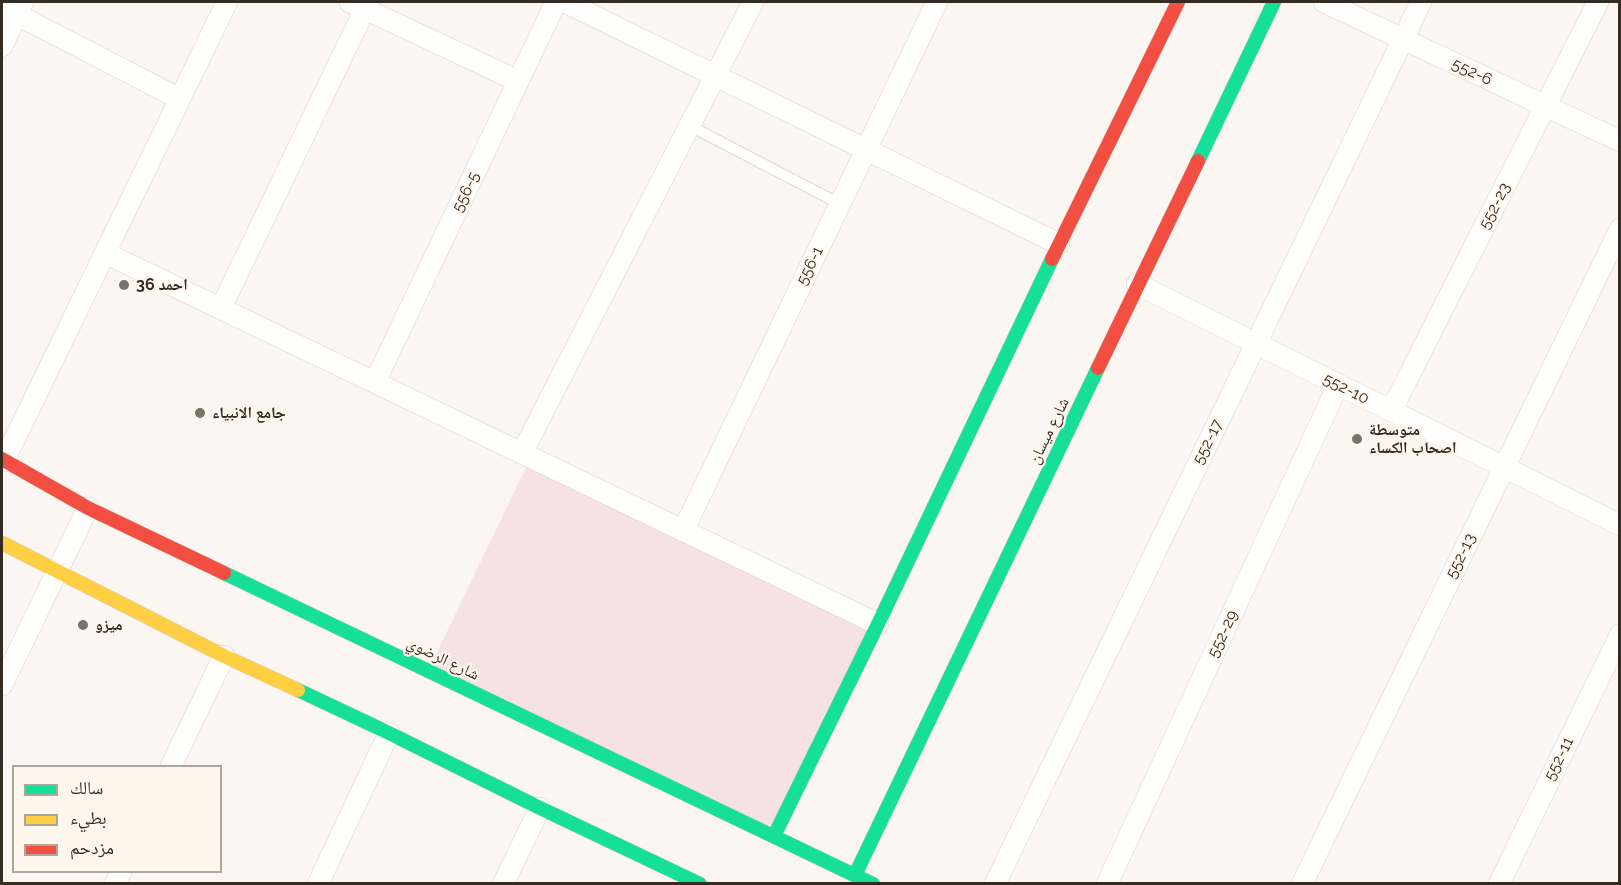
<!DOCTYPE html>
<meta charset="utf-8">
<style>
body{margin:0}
#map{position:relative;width:1621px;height:885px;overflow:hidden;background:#fbf6f1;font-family:Raleway,"Noto Naskh Arabic",sans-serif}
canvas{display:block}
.frame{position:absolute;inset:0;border:3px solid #342c23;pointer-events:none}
.legend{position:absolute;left:12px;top:765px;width:210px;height:108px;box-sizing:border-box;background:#fff6ed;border:2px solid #aea59c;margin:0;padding:8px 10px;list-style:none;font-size:18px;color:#342c23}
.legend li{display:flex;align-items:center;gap:12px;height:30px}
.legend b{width:30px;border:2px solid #aea59c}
</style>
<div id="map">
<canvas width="1621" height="885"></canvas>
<div class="frame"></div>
<ul class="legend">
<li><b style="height:8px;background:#16e098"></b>سالك</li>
<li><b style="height:8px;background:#ffcf43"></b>بطيء</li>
<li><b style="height:8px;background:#f24e42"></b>مزدحم</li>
</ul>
</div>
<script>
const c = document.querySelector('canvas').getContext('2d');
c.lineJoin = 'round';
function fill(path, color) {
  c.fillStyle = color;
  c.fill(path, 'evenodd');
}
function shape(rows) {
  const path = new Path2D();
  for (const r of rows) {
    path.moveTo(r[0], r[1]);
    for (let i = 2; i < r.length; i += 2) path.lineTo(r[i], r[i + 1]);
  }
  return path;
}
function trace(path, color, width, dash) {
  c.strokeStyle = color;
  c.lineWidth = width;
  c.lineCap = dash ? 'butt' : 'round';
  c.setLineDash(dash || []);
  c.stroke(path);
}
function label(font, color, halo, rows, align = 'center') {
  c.font = font + ' Raleway,"Noto Naskh Arabic",sans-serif';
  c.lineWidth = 4.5;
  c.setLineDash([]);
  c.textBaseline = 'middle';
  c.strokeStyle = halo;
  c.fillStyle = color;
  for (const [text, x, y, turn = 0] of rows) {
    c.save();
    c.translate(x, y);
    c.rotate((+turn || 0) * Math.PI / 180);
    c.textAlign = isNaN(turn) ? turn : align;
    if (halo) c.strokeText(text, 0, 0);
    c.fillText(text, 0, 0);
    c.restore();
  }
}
const green = shape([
 [531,457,878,624,774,836,428,671]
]);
const lane = shape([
 [690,126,840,204]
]);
const street = shape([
 [350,2,518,81],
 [565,2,1059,244],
 [1324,2,1620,141],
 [2,7,180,99],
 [2,46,23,2],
 [105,253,878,624],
 [1137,284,1620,525],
 [221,308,365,9],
 [375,382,556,2],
 [1391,411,1598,2],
 [522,453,753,2],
 [4,461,227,2],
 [683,531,937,2],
 [2,685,88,508],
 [171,766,224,656],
 [115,884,121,872],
 [318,884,389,733],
 [503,884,540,808],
 [995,884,1421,2],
 [1107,884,1338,385],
 [1302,884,1620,229],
 [1499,884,1620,635]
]);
const fast = shape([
 [1198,161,1274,2],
 [224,573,873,884],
 [298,690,389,733,540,808,700,884],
 [774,836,878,624,1052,259],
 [855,875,1098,368]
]);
const slow = shape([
 [2,543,224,656,298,690]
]);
const jam = shape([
 [1052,259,1178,2],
 [1098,368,1198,161],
 [2,459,88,508,224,573]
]);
const markers = [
 [124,285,6,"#7a736b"],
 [200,413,6,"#7a736b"],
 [1357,439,6,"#7a736b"],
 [83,625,6,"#7a736b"]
];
const streetNames = [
 ["552-6",1472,72,25],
 ["556-5",466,192,-65],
 ["552-23",1495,206,-63],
 ["556-1",810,266,-64],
 ["552-10",1346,389,27],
 ["شارع ميسان",1049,431,-64],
 ["552-17",1208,442,-64],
 ["552-13",1461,556,-64],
 ["552-29",1223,634,-65],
 ["شارع الرضوي",443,659,26],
 ["552-11",1559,759,-64]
];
const poiNames = [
 ["احمد 36",136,285],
 ["جامع الانبياء",212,413],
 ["متوسطة",1369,430],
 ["اصحاب الكساء",1369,448],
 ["ميزو",95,625]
];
fill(green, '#f6e2e4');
trace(lane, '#d9d3cc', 12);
trace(street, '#d9d3cc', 22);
trace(fast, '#d9d3cc', 15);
trace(slow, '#d9d3cc', 15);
trace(jam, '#d9d3cc', 15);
trace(lane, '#fefefd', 10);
trace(street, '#fefefd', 21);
trace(fast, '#16e098', 14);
trace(slow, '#ffcf43', 14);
trace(jam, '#f24e42', 14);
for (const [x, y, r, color] of markers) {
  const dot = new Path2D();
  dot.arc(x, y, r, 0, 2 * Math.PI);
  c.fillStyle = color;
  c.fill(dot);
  trace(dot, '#fff6ed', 2);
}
label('16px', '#342c23', '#fff6ed', streetNames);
label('bold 16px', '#342c23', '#fff6ed', poiNames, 'left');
</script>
